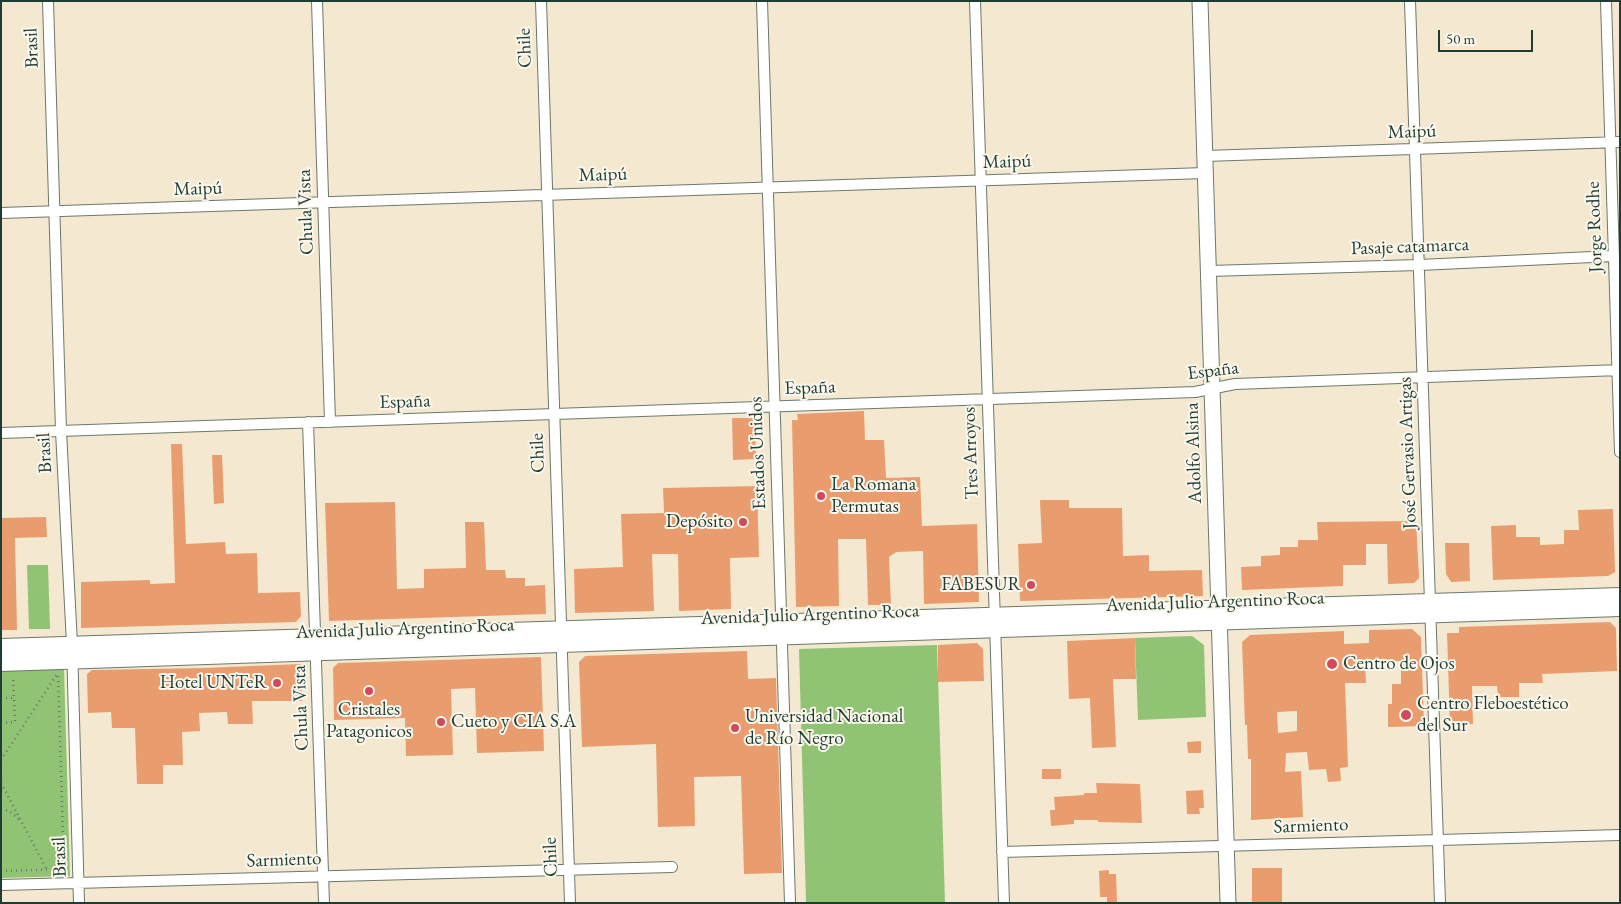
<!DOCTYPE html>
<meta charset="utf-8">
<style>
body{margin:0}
#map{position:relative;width:1621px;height:904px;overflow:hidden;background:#f5e8d0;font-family:"EB Garamond",serif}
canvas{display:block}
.frame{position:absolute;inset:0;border:2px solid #1f3d34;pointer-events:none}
.scale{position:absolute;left:1438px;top:30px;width:95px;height:22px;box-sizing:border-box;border:2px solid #1f3d34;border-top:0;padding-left:6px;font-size:15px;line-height:18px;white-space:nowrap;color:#1f3d34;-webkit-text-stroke:4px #fbf7ec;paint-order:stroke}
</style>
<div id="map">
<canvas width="1621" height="904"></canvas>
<div class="frame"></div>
<div class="scale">50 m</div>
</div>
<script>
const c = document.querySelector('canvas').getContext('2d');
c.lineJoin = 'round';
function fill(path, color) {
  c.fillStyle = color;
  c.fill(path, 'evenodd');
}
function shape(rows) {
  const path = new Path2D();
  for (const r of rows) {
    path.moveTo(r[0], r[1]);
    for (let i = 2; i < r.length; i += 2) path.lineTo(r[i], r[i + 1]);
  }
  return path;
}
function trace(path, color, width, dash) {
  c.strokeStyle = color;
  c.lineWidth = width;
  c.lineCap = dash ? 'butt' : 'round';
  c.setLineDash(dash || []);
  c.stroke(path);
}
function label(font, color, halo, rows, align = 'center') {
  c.font = font + ' "EB Garamond",serif';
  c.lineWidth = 4;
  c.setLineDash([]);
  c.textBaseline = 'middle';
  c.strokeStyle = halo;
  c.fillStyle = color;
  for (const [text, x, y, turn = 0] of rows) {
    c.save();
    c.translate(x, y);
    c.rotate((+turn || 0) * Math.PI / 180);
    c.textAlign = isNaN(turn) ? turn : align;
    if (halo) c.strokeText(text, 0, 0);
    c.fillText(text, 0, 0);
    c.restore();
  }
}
const green = shape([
 [27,565,48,565,50,629,29,629],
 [1192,636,1204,645,1206,717,1138,720,1135,638],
 [937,645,945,903,806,903,799,649],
 [64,668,70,876,1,878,1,670]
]);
const building = shape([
 [864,411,865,440,884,440,886,478,920,477,922,526,977,524,979,602,924,604,923,551,896,552,889,557,891,605,868,605,866,539,838,539,839,606,796,607,792,420,798,420,797,414],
 [732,418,755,418,756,459,733,460],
 [171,444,182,444,186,544,225,542,226,554,257,553,258,593,300,592,301,616,296,622,81,628,81,582,150,580,150,584,175,583],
 [212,455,222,455,224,503,214,504],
 [757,486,759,557,730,558,731,609,679,611,678,554,652,554,654,611,575,613,574,569,623,567,621,514,664,513,663,488],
 [1040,500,1069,500,1069,508,1122,508,1123,556,1149,555,1149,571,1202,570,1203,596,1020,601,1018,544,1042,543],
 [395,502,397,589,424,588,424,569,466,568,465,522,484,522,486,570,505,570,506,578,525,578,525,586,545,585,546,614,329,621,325,503],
 [1613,509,1615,572,1608,576,1493,580,1491,526,1516,525,1516,537,1540,537,1540,545,1564,544,1564,530,1579,530,1578,510],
 [46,517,47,537,15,538,17,630,1,630,1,518],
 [1416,521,1419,578,1414,583,1388,584,1387,544,1366,544,1366,565,1343,565,1343,586,1242,590,1241,567,1261,566,1261,556,1280,555,1280,547,1298,547,1298,540,1318,540,1317,522],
 [1445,543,1469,543,1470,581,1451,582,1446,574],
 [1610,622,1616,628,1617,671,1542,674,1543,683,1519,683,1519,697,1498,697,1497,686,1472,686,1473,724,1450,725,1447,633,1459,633,1459,627],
 [1412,629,1421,637,1424,726,1388,727,1388,704,1392,704,1392,684,1401,684,1401,661,1365,662,1366,683,1345,683,1348,767,1340,768,1341,781,1328,782,1326,769,1309,770,1307,752,1286,753,1285,772,1301,771,1303,817,1251,820,1251,759,1248,759,1247,725,1245,725,1242,642,1250,635,1344,631,1344,644,1369,643,1369,630],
 [1297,711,1297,731,1278,733,1277,712],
 [1135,638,1136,679,1113,679,1116,747,1092,748,1090,698,1069,699,1067,641],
 [977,643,983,649,984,681,938,682,938,645],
 [747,651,748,679,776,678,782,873,744,874,741,776,694,777,695,826,658,827,656,744,582,747,579,662,585,656],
 [541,657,544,751,477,753,475,688,451,689,453,755,406,756,405,718,334,720,333,668,338,663],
 [301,664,302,701,252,701,253,724,228,724,227,712,199,713,200,731,182,732,183,765,163,765,163,784,137,784,135,728,112,728,111,712,88,713,87,674,92,670,204,668],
 [1201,741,1201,753,1188,753,1187,742],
 [1042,769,1061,769,1061,779,1042,779],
 [1096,783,1140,784,1142,823,1098,822,1098,820,1074,820,1074,824,1051,826,1050,810,1055,810,1054,797,1084,795,1084,793,1097,793],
 [1203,790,1204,808,1199,808,1200,814,1187,814,1186,791],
 [1252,868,1282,868,1282,903,1252,903],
 [1109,870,1109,874,1116,874,1117,903,1107,903,1107,897,1100,897,1099,871]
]);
const path = shape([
 [1,698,14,698],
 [1,723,15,722,13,676],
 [1,760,57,674],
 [1,783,47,870],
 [1,809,9,811,21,821],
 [1,871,64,869,58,674]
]);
const street = shape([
 [48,1,61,431,72,644,79,903],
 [317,1,330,422],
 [541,1,570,903],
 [762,1,790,903],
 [975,1,1004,903],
 [1410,1,1440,903],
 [1606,1,1620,452],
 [1205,156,1620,142],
 [1,213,1205,173],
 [1208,271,1419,265,1614,256],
 [308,422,324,903],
 [1,433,1195,392,1235,384,1620,370],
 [1002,852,1620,835],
 [1,885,672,867]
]);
const secondary = shape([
 [1200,1,1228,903]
]);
const primary = shape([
 [1,647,1620,596],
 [1,663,1620,608]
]);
const markers = [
 [821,496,5,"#d1495b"],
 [743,522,5,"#d1495b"],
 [1031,585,5,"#d1495b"],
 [1332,664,6,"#d1495b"],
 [277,683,5,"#d1495b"],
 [369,691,5,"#d1495b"],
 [1406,715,6,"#d1495b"],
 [441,722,5,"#d1495b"],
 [735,728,5,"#d1495b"]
];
const streetNames = [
 ["Brasil",32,48,-92],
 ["Chile",525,48,-92],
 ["Maipú",1412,132,-2],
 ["Maipú",1007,162,-2],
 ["Maipú",603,175,-2],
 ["Maipú",198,189,-2],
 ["Chula Vista",306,212,-92],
 ["Jorge Rodhe",1595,227,-92],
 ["Pasaje catamarca",1410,247,-2],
 ["España",1213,371,-7],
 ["España",810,388,-2],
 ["España",405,402,-2],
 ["Brasil",45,453,-93],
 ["Chile",538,453,-92],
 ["Estados Unidos",758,453,-92],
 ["Tres Arroyos",971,453,-92],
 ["Adolfo Alsina",1194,453,-92],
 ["José Gervasio Artigas",1408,453,-92],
 ["Avenida Julio Argentino Roca",1215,602,-2],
 ["Avenida Julio Argentino Roca",810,615,-2],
 ["Avenida Julio Argentino Roca",405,629,-2],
 ["Chula Vista",301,708,-92],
 ["Sarmiento",1311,826,-2],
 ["Brasil",60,857,-92],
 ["Chile",551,857,-92],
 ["Sarmiento",284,860,-2]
];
const poiNames = [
 ["La Romana",831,485],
 ["Permutas",831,507],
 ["Depósito",733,522,"right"],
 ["FABESUR",1021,585,"right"],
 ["Centro de Ojos",1343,664],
 ["Hotel UNTeR",267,683,"right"],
 ["Centro Fleboestético",1417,704],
 ["del Sur",1417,726],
 ["Cristales",369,710,"center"],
 ["Patagonicos",369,732,"center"],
 ["Universidad Nacional",745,717],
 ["de Río Negro",745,739],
 ["Cueto y CIA S.A",451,722]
];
fill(green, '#90c374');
fill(building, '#e99d6f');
trace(street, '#6a796b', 12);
trace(secondary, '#6a796b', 17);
trace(primary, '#6a796b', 18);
trace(path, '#6a796b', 2.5, [1, 4]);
trace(street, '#fff', 10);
trace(secondary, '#fff', 15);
trace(primary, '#fff', 16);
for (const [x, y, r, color] of markers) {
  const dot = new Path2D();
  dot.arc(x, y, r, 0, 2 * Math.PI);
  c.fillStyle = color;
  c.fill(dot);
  trace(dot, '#fbf7ec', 2);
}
label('19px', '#1f3d34', '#fbf7ec', streetNames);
label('19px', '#1f3d34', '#fbf7ec', poiNames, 'left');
</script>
